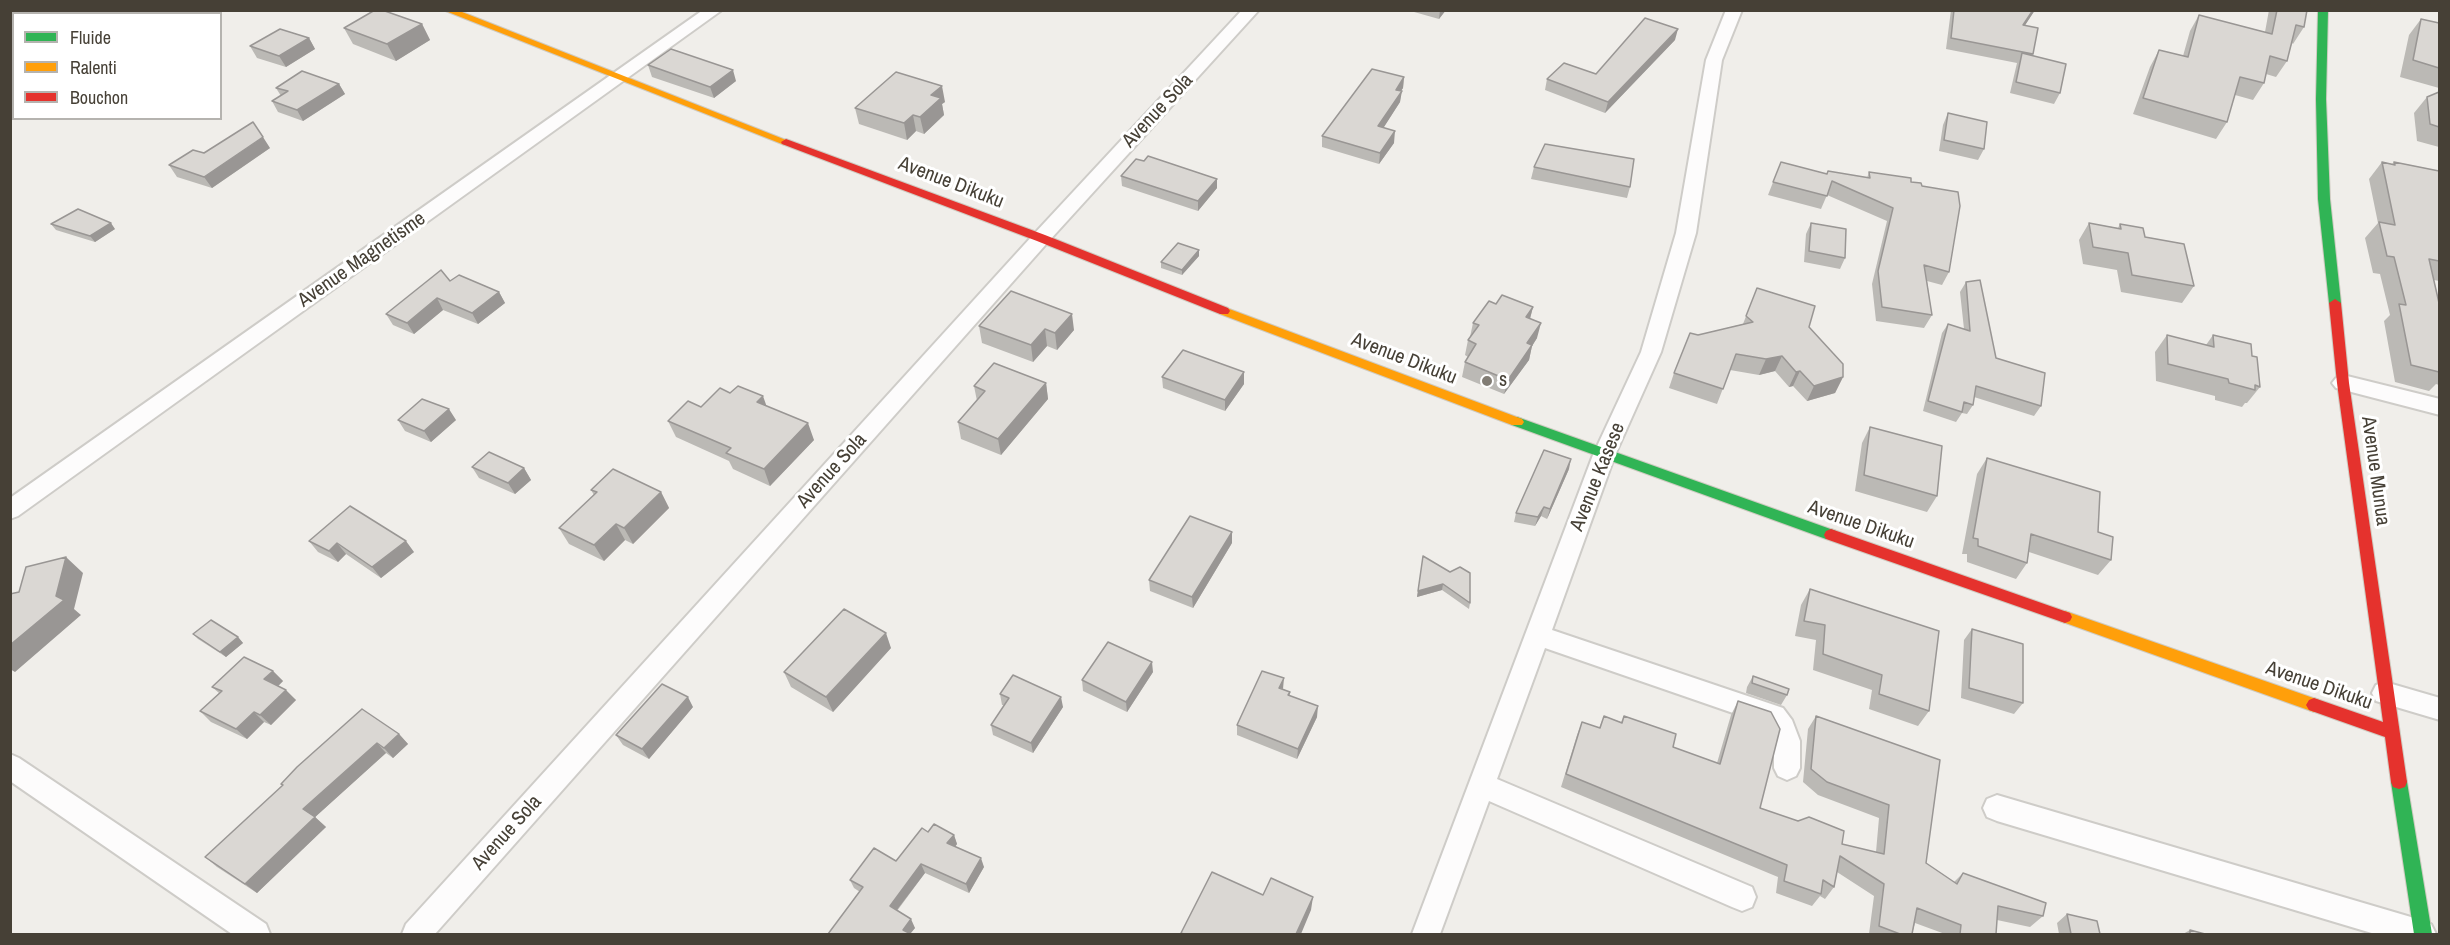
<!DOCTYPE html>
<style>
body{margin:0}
#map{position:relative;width:2450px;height:945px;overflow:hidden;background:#f0eeea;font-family:"Archivo Narrow",sans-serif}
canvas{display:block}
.frame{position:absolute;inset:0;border:12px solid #464036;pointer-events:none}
.legend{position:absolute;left:12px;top:12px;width:210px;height:108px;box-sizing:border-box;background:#fff;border:2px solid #b5b3af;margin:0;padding:8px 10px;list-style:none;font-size:18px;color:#464036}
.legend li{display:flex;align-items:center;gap:12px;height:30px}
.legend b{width:30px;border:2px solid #b5b3af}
</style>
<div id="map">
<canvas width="2450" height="945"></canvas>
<div class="frame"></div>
<ul class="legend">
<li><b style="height:8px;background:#30b455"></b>Fluide</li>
<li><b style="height:8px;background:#ff9f0a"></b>Ralenti</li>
<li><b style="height:8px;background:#e5322d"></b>Bouchon</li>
</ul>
</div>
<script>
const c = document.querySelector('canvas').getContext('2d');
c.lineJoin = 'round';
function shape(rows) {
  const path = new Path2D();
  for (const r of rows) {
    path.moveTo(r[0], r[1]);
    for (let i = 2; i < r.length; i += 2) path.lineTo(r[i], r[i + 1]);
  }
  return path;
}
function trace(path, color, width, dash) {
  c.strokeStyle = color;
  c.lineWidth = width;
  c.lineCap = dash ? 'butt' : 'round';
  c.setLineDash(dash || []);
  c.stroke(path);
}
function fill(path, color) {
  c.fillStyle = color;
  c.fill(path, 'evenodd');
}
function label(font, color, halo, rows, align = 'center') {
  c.font = font + ' "Archivo Narrow",sans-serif';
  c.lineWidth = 6;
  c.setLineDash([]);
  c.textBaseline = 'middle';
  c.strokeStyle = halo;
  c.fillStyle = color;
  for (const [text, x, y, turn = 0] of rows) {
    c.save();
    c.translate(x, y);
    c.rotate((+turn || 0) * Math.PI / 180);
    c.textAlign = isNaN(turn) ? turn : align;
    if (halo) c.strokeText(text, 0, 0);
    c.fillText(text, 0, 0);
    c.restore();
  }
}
const street = shape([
 [164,10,182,10,179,14,161,14,164,10],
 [703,10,722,10,18,516,10,519,10,498,703,10],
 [1242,10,1259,10,1048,242,435,934,402,934,406,924,1034,234,1242,10],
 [1726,10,1742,10,1722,60,1696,233,1661,352,1615,455,1552,630,1783,708,1792,720,1800,741,1800,768,1796,776,1787,780,1778,776,1774,768,1774,741,1765,724,1545,648,1497,779,1752,887,1756,897,1752,907,1742,911,1732,907,1489,801,1440,934,1412,934,1593,455,1641,352,1676,233,1706,60,1726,10],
 [14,91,14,102,10,103,10,92,14,91],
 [2343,375,2440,399,2440,415,2336,388,2332,383,2336,378,2343,375],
 [2385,682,2440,698,2440,720,2376,701,2372,693,2376,685,2385,682],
 [10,754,19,758,266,924,270,934,232,934,10,781,10,754],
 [1997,795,2421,920,2431,924,2436,934,2375,934,1997,821,1987,817,1983,808,1987,799,1997,795]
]);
const fast = shape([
 [2318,10,2328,10,2326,99,2330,199,2341,303,2335,307,2329,303,2318,199,2316,99,2318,10],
 [1517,417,1836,531,1838,535,1836,539,1826,539,1512,425,1510,422,1512,419,1517,417],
 [2399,775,2405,777,2407,782,2432,934,2414,934,2391,782,2393,777,2399,775]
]);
const slow = shape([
 [443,10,457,10,791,142,786,145,782,144,443,10],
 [1224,307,1522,419,1524,422,1522,425,1512,425,1220,314,1218,311,1224,307],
 [2065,611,2319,700,2322,705,2319,710,2314,712,2060,621,2058,617,2060,613,2065,611]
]);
const jam = shape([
 [786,139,1045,235,1228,308,1230,311,1228,314,1220,314,1037,241,782,144,781,142,786,139],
 [2335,299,2341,303,2349,383,2407,782,2405,787,2399,789,2393,787,2391,782,2385,737,2309,710,2306,705,2309,700,2314,698,2383,722,2337,383,2329,303,2335,299],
 [1831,529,2070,613,2072,617,2070,621,2065,623,1826,539,1824,535,1826,531,1831,529]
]);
const wall = shape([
 [1407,10,1446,10,1439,19],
 [1951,10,2035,10,2025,25,2033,54,2032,56,2060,93,2054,104,2010,93,2017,63,1946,49],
 [2269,10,2307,10,2304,27,2293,44,2292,43,2287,61,2276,77,2266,74,2264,83,2253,100,2235,95,2227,122,2216,139,2133,114,2150,67,2159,50,2183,56,2190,31,2199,15,2265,32],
 [2421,19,2439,23,2439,88,2400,77,2409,35],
 [422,24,430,40,396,61,353,44,344,28],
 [309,38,315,49,286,67,257,58,250,46],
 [1675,40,1605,113,1545,90,1547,79,1596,74],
 [648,65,736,81,714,98,652,77],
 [1404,77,1403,88,1401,91,1400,102,1383,128,1394,143,1379,164,1322,147,1322,136],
 [339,84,345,94,303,121,278,112,272,101,281,96,276,88],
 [2439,92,2439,147,2417,141,2414,113,2427,97],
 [945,102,942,104,944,115,924,134,916,131,907,140,859,124,855,108],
 [1948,113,1984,149,1978,160,1939,151,1943,125],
 [270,148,212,188,177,177,169,165,204,153],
 [1781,162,1827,174,1867,178,1869,172,1911,182,1949,272,1942,285,1927,281,1932,315,1924,328,1876,321,1872,284,1887,221,1827,195,1821,209,1768,195],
 [2382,162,2392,164,2394,162,2439,171,2439,281,2434,280,2439,302,2439,385,2436,384,2429,391,2395,382,2384,321,2390,315,2380,274,2373,273,2365,238,2378,223,2369,179],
 [1534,167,1630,187,1627,198,1531,179],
 [1121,176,1217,179,1217,188,1198,211,1122,186],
 [1811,223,1845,258,1840,269,1804,262,1806,234],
 [2089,223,2118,228,2120,224,2145,237,2194,286,2182,303,2121,292,2117,270,2083,264,2079,240],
 [51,224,115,229,95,242,56,230],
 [1199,250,1199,256,1182,275,1161,268,1161,262],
 [450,281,499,292,505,303,478,324,443,310,414,334,393,325,386,314],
 [1966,282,1996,358,2041,406,2034,416,1974,397,1973,405,1967,414,1962,413,1956,422,1923,411,1942,333,1948,324,1964,329,1960,292],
 [1757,288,1809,327,1843,377,1835,393,1807,401,1793,386,1789,387,1775,371,1759,375,1730,370,1717,404,1669,388,1674,373,1698,335,1743,324],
 [1496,304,1533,307,1530,319,1537,338,1532,346,1529,360,1504,394,1462,377,1465,362,1468,357,1465,355,1468,340,1470,337,1473,323],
 [979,326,1074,330,1057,350,1047,346,1033,362,982,343],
 [2167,335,2206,345,2213,335,2252,356,2260,387,2247,403,2245,403,2242,407,2215,400,2215,396,2156,381,2155,352],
 [1244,372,1244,384,1225,411,1163,388,1162,377],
 [1046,383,1048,399,1001,455,961,439,958,422,977,401,974,386],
 [767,406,814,440,770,486,733,469,729,461,676,437,668,421,701,407],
 [398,420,456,420,431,442,405,431],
 [1870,427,1937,496,1927,512,1855,491,1862,443],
 [1987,458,2098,532,2111,560,2098,575,2029,552,2027,563,2016,579,1967,562,1967,554,1962,554,1977,474],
 [472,467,524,468,531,480,515,494,479,478],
 [1569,469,1547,519,1541,516,1535,526,1514,522,1516,513],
 [591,490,661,492,669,508,633,544,625,540,604,561,569,544,559,528,594,495],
 [309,541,414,552,381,578,346,554,338,562,318,552],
 [1232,543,1193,608,1150,591,1149,580],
 [1423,556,1470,603,1469,609,1442,590,1417,597],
 [1810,589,1929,711,1918,726,1869,709,1872,690,1813,670,1816,640,1795,636,1801,605],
 [1972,629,2023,703,2014,714,1961,698,1964,640],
 [193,634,238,637,243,643,226,657,198,639],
 [891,648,833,712,791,687,784,672],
 [273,671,283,681,278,686,296,700,271,725,264,722,247,739,211,722,200,711,219,693,212,687],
 [1153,672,1127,712,1083,691,1082,680],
 [1753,676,1787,695,1781,705,1746,693,1747,687],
 [1283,689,1290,692,1290,696,1317,717,1297,759,1237,735,1237,725],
 [1000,694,1063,707,1033,753,993,735,991,725,1004,705,1002,705],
 [1738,701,1760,808,1842,844,1876,852,1879,818,1818,795,1803,782,1808,729,1816,716,1940,760,1926,863,1954,882,1963,873,2043,916,2030,927,1997,920,1996,934,1945,934,1915,923,1912,934,1869,934,1874,896,1837,872,1834,887,1825,899,1820,896,1812,906,1776,893,1778,877,1561,787,1577,735,1582,722,1599,728,1604,716,1621,722,1624,716,1673,747,1717,763,1731,715],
 [693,707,649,759,623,745,616,735],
 [399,734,408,744,393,758,386,753,315,817,326,827,257,893,217,867,205,857,283,786,281,784],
 [928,832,954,835,957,844,955,847,984,867,969,893,925,873,897,911,915,928,910,934,860,892,854,888,850,880,896,861],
 [2067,914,2100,934,2059,934,2057,923],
 [2190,930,2205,934,2183,934]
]);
const shadedWall = shape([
 [1440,10,1446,10,1439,19],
 [2033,10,2035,10,2018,36,2023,25],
 [422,24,430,40,396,61,387,44],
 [1678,29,1675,40,1605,113,1608,102],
 [309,38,315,49,286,67,279,56],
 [733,70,736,81,714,98,710,87],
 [1404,77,1403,88,1394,101,1396,90],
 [339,84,345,94,303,121,297,110],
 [942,86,945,102,942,104,944,115,924,134,920,117,931,95],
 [1402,91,1400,102,1377,138,1378,126],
 [913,115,916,131,907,140,904,123],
 [1395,131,1394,143,1379,164,1380,153],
 [263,137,270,148,212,188,204,177],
 [1217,179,1217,188,1198,211,1198,201],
 [111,223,115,229,95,242,90,236],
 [1199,250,1199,256,1182,275,1182,270],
 [499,292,505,303,478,324,472,313],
 [437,298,443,310,414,334,407,323],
 [1533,307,1529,322,1526,317],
 [1072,314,1074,330,1057,350,1055,333],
 [1541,323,1537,338,1532,346,1529,360,1504,394,1508,380,1527,343],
 [1045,329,1047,346,1033,362,1031,345],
 [1782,356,1775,371,1759,375,1766,359],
 [1800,371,1793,386,1789,387,1796,372],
 [1244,372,1244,384,1225,411,1225,400],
 [1843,377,1835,393,1807,401,1814,386],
 [1046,383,1048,399,1001,455,998,439],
 [763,396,769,413,757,402],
 [449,409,456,420,431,442,424,431],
 [808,423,814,440,770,486,764,469],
 [1571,459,1569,469,1547,519,1550,509],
 [524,468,531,480,515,494,508,483],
 [661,492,669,508,633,544,624,528],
 [1544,507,1541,516,1535,526,1538,517],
 [616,524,625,540,604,561,594,545],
 [1232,532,1232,543,1193,608,1192,597],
 [406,541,414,552,381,578,372,567],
 [337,543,346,554,338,562,329,551],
 [66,557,83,573,74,609,81,615,15,672,10,669,10,645,56,596],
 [1443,584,1442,590,1417,597,1418,591],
 [886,633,891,648,833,712,826,697],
 [238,637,243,643,226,657,220,652],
 [1152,662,1153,672,1127,712,1126,702],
 [273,671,283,681,274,690,264,679],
 [1284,678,1283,689,1279,688],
 [286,690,296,700,271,725,260,715],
 [688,697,693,707,649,759,642,749],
 [1061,697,1063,707,1033,753,1031,743],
 [1318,706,1317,717,1297,759,1298,749],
 [254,712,264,722,247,739,236,729],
 [399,734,408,744,393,758,384,748],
 [377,743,386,753,313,819,303,809],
 [315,817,326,827,257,893,245,884],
 [954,835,957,844,951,852,947,843],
 [981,858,984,867,969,893,966,884],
 [921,864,925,873,893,915,890,906],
 [1313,897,1311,910,1301,934,1296,934],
 [911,919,915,928,910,934,903,930]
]);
const building = shape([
 [375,10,382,10,422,24,387,44,344,28,375,10],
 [1954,10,2033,10,2023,25,2038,28,2033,54,1951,38,1954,10],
 [2277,10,2307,10,2304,27,2296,25,2287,61,2270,56,2264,83,2240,77,2227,122,2143,98,2159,50,2188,57,2199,15,2272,34,2277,10],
 [1645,18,1678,29,1608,102,1547,79,1564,63,1596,74,1645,18],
 [2421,19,2439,23,2439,68,2413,60,2421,19],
 [280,29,309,38,279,56,250,46,280,29],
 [671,49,733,70,710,87,648,65,671,49],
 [2022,53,2066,64,2060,93,2016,82,2022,53],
 [1372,69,1404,77,1396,90,1402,91,1378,126,1395,131,1380,153,1322,136,1372,69],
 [302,71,339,84,297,110,272,101,288,91,276,88,302,71],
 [896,72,942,86,931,95,941,98,920,117,913,115,904,123,855,108,896,72],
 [2439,92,2439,127,2430,124,2427,97,2439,92],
 [1948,113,1987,122,1984,149,1944,140,1948,113],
 [253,122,263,137,204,177,169,165,193,150,204,153,253,122],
 [1545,144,1634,159,1630,187,1534,167,1545,144],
 [1148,156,1217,179,1198,201,1121,176,1136,159,1144,161,1148,156],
 [1781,162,1827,174,1828,171,1870,178,1869,172,1911,178,1911,182,1921,183,1922,186,1958,192,1960,206,1949,272,1924,265,1932,315,1882,307,1878,271,1893,208,1832,181,1827,196,1773,182,1781,162],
 [2382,162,2395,165,2394,162,2439,171,2439,261,2429,259,2439,303,2439,372,2411,365,2399,304,2406,305,2394,257,2387,256,2379,222,2395,225,2382,162],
 [78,209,111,223,90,236,51,224,78,209],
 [1811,223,1846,229,1845,258,1809,251,1811,223],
 [2089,223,2121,229,2120,224,2143,228,2145,237,2184,244,2194,286,2132,275,2128,253,2093,247,2089,223],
 [1178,243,1199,250,1182,270,1161,262,1178,243],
 [441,270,450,281,459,275,499,292,472,313,437,298,407,323,386,314,441,270],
 [1980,280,1996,358,2045,373,2041,406,1976,386,1973,405,1964,402,1962,412,1928,401,1948,324,1970,331,1966,282,1980,280],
 [1757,288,1815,306,1809,327,1843,364,1843,377,1814,386,1800,371,1796,372,1782,356,1766,359,1736,354,1723,389,1674,373,1690,333,1698,335,1753,322,1746,316,1757,288],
 [1011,291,1072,314,1055,333,1045,329,1031,345,979,326,1011,291],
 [1502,295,1533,307,1526,317,1541,323,1527,343,1532,345,1508,380,1465,362,1476,344,1468,340,1479,325,1473,323,1489,301,1496,304,1502,295],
 [2167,335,2214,347,2213,335,2251,344,2252,356,2257,357,2260,387,2255,385,2255,390,2229,383,2228,379,2168,364,2167,335],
 [1183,350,1244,372,1225,400,1162,377,1183,350],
 [994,363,1046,383,998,439,958,422,985,391,974,386,994,363],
 [738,386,763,396,757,402,808,423,764,469,726,453,731,448,668,421,688,401,701,407,720,388,730,393,738,386],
 [422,399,449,409,424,431,398,420,422,399],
 [1870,427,1942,446,1937,496,1864,475,1870,427],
 [1544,450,1571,459,1550,509,1544,507,1538,517,1516,513,1544,450],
 [489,452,524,468,508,483,472,467,489,452],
 [1987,458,2100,492,2098,532,2113,537,2111,560,2031,534,2027,563,1978,546,1978,539,1973,538,1987,458],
 [613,469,661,492,624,528,616,524,594,545,559,528,597,492,591,490,613,469],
 [350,506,406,541,372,567,337,543,329,551,309,541,350,506],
 [1190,516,1232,532,1192,597,1149,580,1190,516],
 [1423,556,1450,572,1460,567,1470,573,1470,603,1443,584,1418,591,1423,556],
 [66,557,56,596,64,600,10,645,10,594,19,592,26,567,66,557],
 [1810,589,1939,631,1929,711,1879,694,1882,675,1823,654,1825,625,1804,621,1810,589],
 [844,609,886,633,826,697,784,672,844,609],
 [211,620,238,637,220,652,193,634,211,620],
 [1972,629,2023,644,2023,703,1969,688,1972,629],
 [1108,642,1152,662,1126,702,1082,680,1108,642],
 [244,657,273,671,264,679,286,690,260,715,254,712,236,729,200,711,222,691,212,687,244,657],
 [1262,671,1284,678,1279,688,1290,692,1288,695,1318,706,1298,749,1237,725,1262,671],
 [1013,675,1061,697,1031,743,991,725,1009,698,1000,694,1013,675],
 [1753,676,1789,689,1787,695,1752,683,1753,676],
 [662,684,688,697,642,749,616,735,662,684],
 [1738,701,1771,712,1780,729,1760,808,1798,821,1809,817,1844,831,1842,844,1884,854,1889,805,1827,782,1811,769,1816,716,1940,760,1926,863,1957,884,1963,873,2046,903,2043,916,1998,906,1996,934,1960,934,1961,925,1917,908,1912,934,1900,934,1879,926,1884,884,1840,856,1834,887,1823,880,1821,894,1784,881,1787,865,1566,774,1582,722,1600,728,1604,716,1622,723,1624,716,1676,734,1673,747,1720,764,1738,701],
 [362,709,399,734,384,748,377,743,303,809,315,817,245,884,205,857,283,785,281,784,297,767,362,709],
 [934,824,954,835,947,843,981,858,966,884,921,864,890,906,911,919,903,930,911,934,828,934,863,887,850,880,874,848,896,861,922,828,928,832,934,824],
 [1212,872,1263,895,1271,878,1313,897,1296,934,1184,934,1181,933,1212,872],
 [2067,914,2097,921,2100,934,2071,934,2067,914],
 [2190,930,2205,934,2190,934,2190,930]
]);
const markers = [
 [1487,381,6,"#827d75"]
];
const streetNames = [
 ["Avenue Sola",1158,111,-47],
 ["Avenue Dikuku",951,183,21],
 ["Avenue Magnetisme",362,260,-35],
 ["Avenue Dikuku",1404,359,21],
 ["Avenue Sola",832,471,-48],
 ["Avenue Munua",2375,471,82],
 ["Avenue Kasese",1598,477,-68],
 ["Avenue Dikuku",1861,525,19],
 ["Avenue Dikuku",2319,686,19],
 ["Avenue Sola",507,833,-48]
];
const poiNames = [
 ["s",1499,381]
];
trace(street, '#ceccc8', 4);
trace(fast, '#cfcbc1', 2);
trace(slow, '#cfcbc1', 2);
trace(jam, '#cfcbc1', 2);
fill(street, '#fdfcfc');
fill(fast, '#30b455');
fill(slow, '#ff9f0a');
fill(jam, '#e5322d');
fill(wall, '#bbb9b5');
fill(shadedWall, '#999694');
fill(building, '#dad7d3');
trace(building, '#999694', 1.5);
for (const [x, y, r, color] of markers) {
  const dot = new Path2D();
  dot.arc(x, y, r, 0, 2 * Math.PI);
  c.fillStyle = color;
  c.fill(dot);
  trace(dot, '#fff', 2);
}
label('20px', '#464036', '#fff', streetNames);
label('20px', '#464036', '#fff', poiNames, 'left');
</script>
